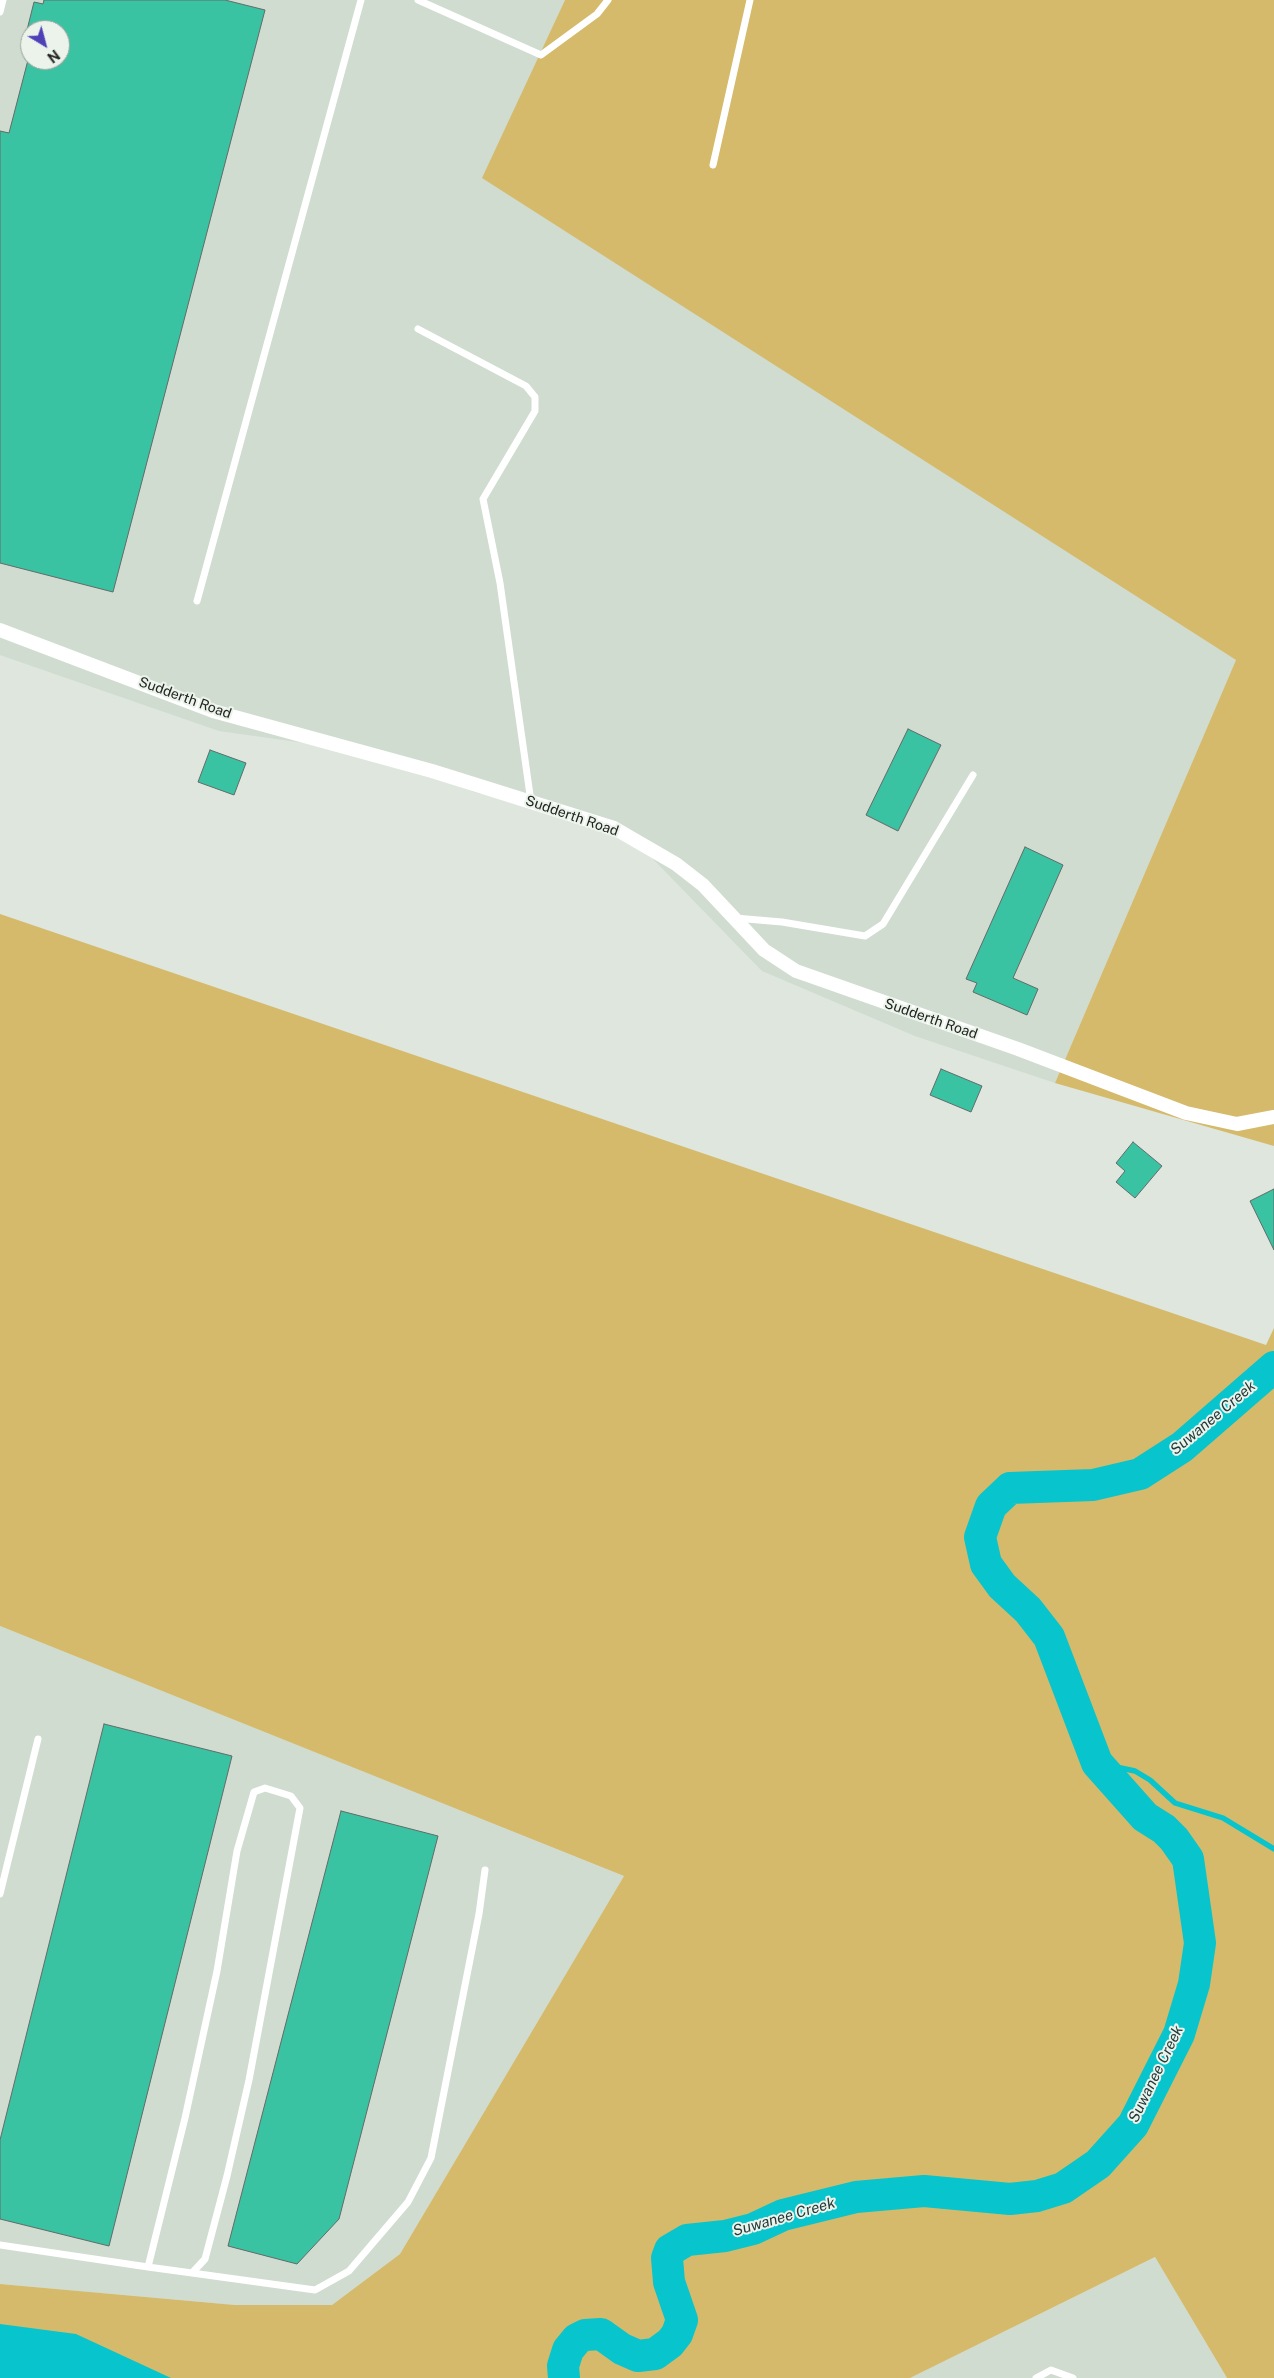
<!DOCTYPE html>
<style>
body{margin:0}
#map{position:relative;width:1274px;height:2378px;overflow:hidden;background:#dee6de;font-family:"Public Sans",sans-serif}
canvas{display:block}
.north{position:absolute;left:20px;top:20px;width:50px;height:50px;box-sizing:border-box;background:#ebf3eb;border:1px solid #9ba19b;border-radius:50%;rotate:143deg;font-size:14px;font-weight:700;line-height:20px;text-align:center;color:#222522}
.north::after{content:'';display:block;margin:auto;width:18px;height:22px;background:#4e41b8;clip-path:polygon(50% 0,100% 100%,50% 72%,0 100%)}
</style>
<div id="map">
<canvas width="1274" height="2378"></canvas>
<div class="north">N</div>
</div>
<script>
const c = document.querySelector('canvas').getContext('2d');
c.lineJoin = 'round';
function fill(path, color) {
  c.fillStyle = color;
  c.fill(path, 'evenodd');
}
function shape(rows) {
  const path = new Path2D();
  for (const r of rows) {
    path.moveTo(r[0], r[1]);
    for (let i = 2; i < r.length; i += 2) path.lineTo(r[i], r[i + 1]);
  }
  return path;
}
function trace(path, color, width, dash) {
  c.strokeStyle = color;
  c.lineWidth = width;
  c.lineCap = dash ? 'butt' : 'round';
  c.setLineDash(dash || []);
  c.stroke(path);
}
function label(font, color, halo, rows, align = 'center') {
  c.font = font + ' "Public Sans",sans-serif';
  c.lineWidth = 4;
  c.setLineDash([]);
  c.textBaseline = 'middle';
  c.strokeStyle = halo;
  c.fillStyle = color;
  for (const [text, x, y, turn = 0] of rows) {
    c.save();
    c.translate(x, y);
    c.rotate((+turn || 0) * Math.PI / 180);
    c.textAlign = isNaN(turn) ? turn : align;
    if (halo) c.strokeText(text, 0, 0);
    c.fillText(text, 0, 0);
    c.restore();
  }
}
const built = shape([
 [0,0,565,0,483,178,1236,660,1055,1083,915,1036,762,971,618,823,477,793,355,750,219,731,0,655],
 [30,30,60,30,60,60,30,60],
 [0,1626,624,1876,400,2254,332,2305,235,2305,0,2284],
 [1155,2257,1227,2378,910,2378]
]);
const green = shape([
 [565,0,1274,0,1274,1146,1055,1083,1236,660,482,178],
 [0,914,1266,1345,1274,1328,1274,2378,1227,2378,1155,2257,910,2378,0,2378,0,2284,235,2305,332,2305,400,2254,624,1876,0,1626]
]);
const water = shape([
 [0,2324,76,2334,171,2378,0,2378]
]);
const stream = shape([
 [1097,1763,1135,1771,1150,1780,1175,1803,1223,1818,1274,1849]
]);
const river = shape([
 [564,2378,563,2366,568,2350,577,2339,585,2335,601,2334,622,2349,638,2356,655,2354,670,2343,677,2334,682,2320,669,2282,667,2258,670,2250,687,2240,725,2236,753,2229,783,2215,856,2197,924,2191,1010,2199,1037,2196,1063,2188,1098,2164,1133,2125,1179,2034,1194,1984,1200,1943,1188,1859,1174,1839,1164,1829,1145,1817,1097,1763,1049,1637,1028,1610,1002,1586,986,1564,980,1537,991,1506,1010,1488,1093,1485,1140,1474,1182,1447,1274,1367]
]);
const building = shape([
 [44,0,225,0,265,10,113,592,0,563,0,131,9,133,28,60,60,60,60,30,27,30,34,2,43,4,44,0],
 [908,729,941,745,898,831,866,815,908,729],
 [210,750,246,763,234,795,198,782,210,750],
 [1025,847,1063,865,1013,978,1038,989,1027,1015,973,992,977,983,966,979,1025,847],
 [941,1069,982,1086,971,1112,930,1095,941,1069],
 [1133,1142,1162,1166,1135,1198,1116,1182,1125,1171,1116,1163,1133,1142],
 [1274,1189,1274,1250,1250,1201,1274,1189],
 [104,1724,232,1756,109,2246,0,2219,0,2140,104,1724],
 [341,1811,438,1836,339,2219,297,2264,228,2246,341,1811]
]);
const service = shape([
 [418,0,541,55,597,14,608,0],
 [0,12,3,0],
 [713,165,750,0],
 [418,329,526,386,535,397,535,411,483,499,500,583,531,802],
 [197,601,361,0],
 [735,918,782,922,865,936,883,924,973,775],
 [0,1894,38,1739],
 [0,2245,148,2267,192,2273,205,2259,227,2176,249,2080,300,1808,291,1796,265,1788,254,1792,237,1851,217,1971,185,2118,148,2267],
 [192,2273,315,2290,349,2271,408,2202,431,2158,479,1914,485,1870],
 [1036,2378,1051,2370,1073,2378]
]);
const minor = shape([
 [0,630,213,711,432,771,614,828,676,864,703,885,764,950,796,971,1018,1049,1186,1113,1237,1124,1274,1117]
]);
const streetNames = [
 ["Sudderth Road",185,698,20],
 ["Sudderth Road",572,816,19],
 ["Sudderth Road",931,1019,19]
];
const waterNames = [
 ["Suwanee Creek",1213,1418,-40],
 ["Suwanee Creek",1156,2074,-64],
 ["Suwanee Creek",784,2217,-16]
];
fill(built, '#cfdccf');
fill(green, '#d5ba6b');
fill(water, '#08c4cc');
trace(stream, '#08c4cc', 5.5);
trace(river, '#08c4cc', 32);
fill(building, '#3ac3a2');
trace(building, '#626b68', 1);
trace(service, '#fff', 7);
trace(minor, '#fff', 14);
label('14px', '#222522', '#ebf3eb', streetNames);
label('italic 15px', '#213a3b', '#ebf3eb', waterNames);
</script>
